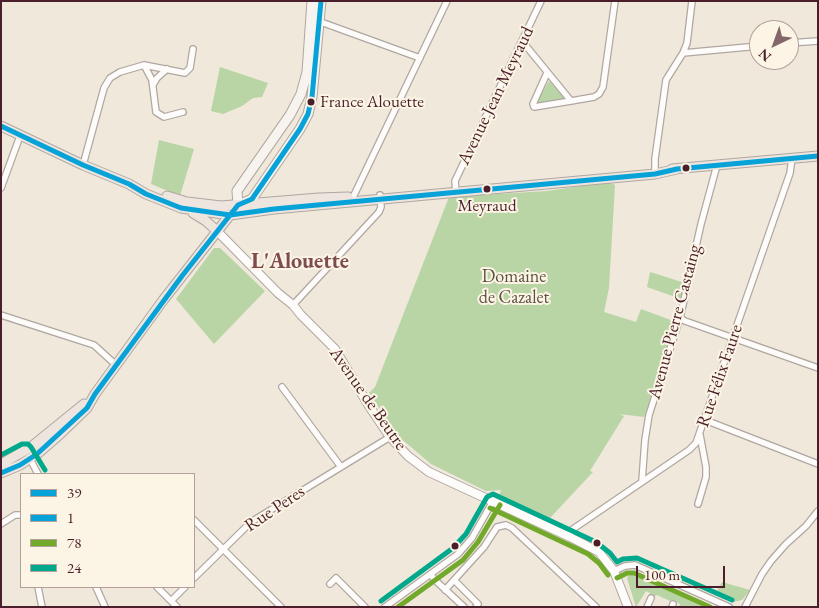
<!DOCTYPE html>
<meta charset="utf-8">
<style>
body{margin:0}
#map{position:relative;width:819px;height:608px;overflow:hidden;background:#efe8db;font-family:"EB Garamond",serif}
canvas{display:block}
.frame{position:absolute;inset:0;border:2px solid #4a1f2b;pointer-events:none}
.legend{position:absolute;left:20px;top:473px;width:175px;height:115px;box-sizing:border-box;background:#fcf5e5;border:1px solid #b59f9b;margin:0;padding:6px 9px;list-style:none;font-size:15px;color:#4a1f2b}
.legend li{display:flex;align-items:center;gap:10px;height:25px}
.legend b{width:25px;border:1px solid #b59f9b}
.north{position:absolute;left:749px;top:20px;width:50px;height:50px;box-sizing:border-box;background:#fcf5e5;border:1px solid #b59f9b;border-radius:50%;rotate:222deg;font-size:14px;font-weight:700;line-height:20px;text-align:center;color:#4a1f2b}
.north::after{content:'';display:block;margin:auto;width:18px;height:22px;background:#846569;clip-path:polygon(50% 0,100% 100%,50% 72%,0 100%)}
.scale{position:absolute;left:636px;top:566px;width:89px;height:22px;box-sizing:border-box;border:2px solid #4a1f2b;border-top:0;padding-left:6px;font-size:15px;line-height:18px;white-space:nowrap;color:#4a1f2b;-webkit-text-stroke:4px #fcf5e5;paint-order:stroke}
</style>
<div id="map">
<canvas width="819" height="608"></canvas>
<div class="frame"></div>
<ul class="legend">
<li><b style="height:6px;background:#07a2d8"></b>39</li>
<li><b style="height:6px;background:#07a2d8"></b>1</li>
<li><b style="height:6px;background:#72a92a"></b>78</li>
<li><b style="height:6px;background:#00a98b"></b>24</li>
</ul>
<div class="north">N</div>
<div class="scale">100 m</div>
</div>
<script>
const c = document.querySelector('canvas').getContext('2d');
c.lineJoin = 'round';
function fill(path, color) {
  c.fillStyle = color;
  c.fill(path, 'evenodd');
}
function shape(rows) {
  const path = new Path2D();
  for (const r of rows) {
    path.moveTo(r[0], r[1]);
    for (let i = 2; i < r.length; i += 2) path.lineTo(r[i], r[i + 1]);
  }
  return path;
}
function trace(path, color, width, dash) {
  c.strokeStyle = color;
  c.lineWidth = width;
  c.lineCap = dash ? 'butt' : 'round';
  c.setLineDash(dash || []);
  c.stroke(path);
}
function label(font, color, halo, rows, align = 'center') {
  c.font = font + ' "EB Garamond",serif';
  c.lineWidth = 4;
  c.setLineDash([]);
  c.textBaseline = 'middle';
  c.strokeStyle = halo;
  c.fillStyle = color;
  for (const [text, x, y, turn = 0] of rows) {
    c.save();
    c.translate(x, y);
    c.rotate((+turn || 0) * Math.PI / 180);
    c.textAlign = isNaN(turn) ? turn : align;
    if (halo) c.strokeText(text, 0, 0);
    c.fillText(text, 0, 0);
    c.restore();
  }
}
const green = shape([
 [220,67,268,83,262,97,253,98,242,106,223,114,211,111],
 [549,81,564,97,563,99,537,103,537,101],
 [159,140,194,149,180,196,151,184],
 [609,182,615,185,609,288,604,312,636,322,641,309,676,322,644,417,619,414,624,416,590,471,593,472,550,518,499,496,501,490,486,491,431,464,399,437,369,393,375,387,449,197,547,191],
 [214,248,220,248,265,291,214,344,176,299],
 [650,272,685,283,681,299,647,287],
 [632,575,645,580,703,607,679,607,680,604,675,601,672,600,670,601,657,595,655,596,646,591,636,607,627,578,628,576],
 [722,582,750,590,742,600,733,602,717,595,717,591]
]);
const minor = shape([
 [318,21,420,58],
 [522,41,571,101,594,97,599,94,603,87,615,1],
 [789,43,818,41],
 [683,53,759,46],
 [144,65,152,80,156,112,164,117,183,112],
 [547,73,533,104,534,107,571,101],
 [153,85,157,78,167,69],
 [83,165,104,88,110,78,120,72,144,65,185,73,190,68,193,49],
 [655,174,655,159,666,80,683,53,687,43,692,1],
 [1,188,20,136],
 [456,192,455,181,541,1],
 [346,201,353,197,356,191,447,1],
 [293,305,379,212,381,207,380,195],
 [1,315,94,345,116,365],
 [680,318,685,321,818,368],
 [282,387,341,467],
 [705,420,818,464],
 [29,457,38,474],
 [642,481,645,440,649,415,680,318,701,224,717,165],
 [698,504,706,477,706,467,700,435],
 [194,520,281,607],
 [1,524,15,515,21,515],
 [570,537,573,529,689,450,696,443,790,173,792,158],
 [614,571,625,566,635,565,729,607],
 [431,575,435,580,464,607],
 [194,578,251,522,390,437],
 [454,580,478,604,476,607],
 [330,584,336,578,365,607],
 [38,587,42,607],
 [96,587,105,607],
 [157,587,177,607],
 [445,590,484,547,497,527,506,525,512,528,596,607],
 [171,601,185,587],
 [385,607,458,554,472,538,493,501],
 [647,607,651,598],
 [672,607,673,604],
 [745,607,762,574,771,561,786,544,806,526,818,511]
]);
const tertiary = shape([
 [217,231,278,293,293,305,301,315,335,349,369,406,390,437,408,456,429,472,570,537,599,552,614,571,628,607]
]);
const secondary = shape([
 [243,203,252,199,300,129,308,114,312,97,321,1],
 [238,205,237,191,290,115,301,94,307,72,312,1]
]);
const primary = shape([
 [1,126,83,165,129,184,146,194,181,208,230,215,274,209,655,174,677,169],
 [672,169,818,156],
 [167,196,187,202,221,206,319,198,348,197],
 [193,213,206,221,217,231],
 [1,464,31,447,84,404],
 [1,473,20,465,37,454,59,435,87,408,95,394,164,299,230,215]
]);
const bus1 = shape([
 [1,473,20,465,37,454,87,408,95,394,182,276,238,205,252,199,300,129,308,114,312,97,321,1]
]);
const bus2 = shape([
 [1,126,83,165,129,184,146,194,181,208,230,215,274,209,655,174,677,169,818,156]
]);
const bus3 = shape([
 [490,508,588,554,599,563,608,575],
 [617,578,627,573,634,573,710,607],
 [398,607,463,560,478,542,500,505]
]);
const bus4 = shape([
 [1,455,22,444,28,444,31,447,45,470],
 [381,601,453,548,466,534,487,497,493,494,596,542,610,553,617,562,623,559,637,558,732,600]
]);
const markers = [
 [311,102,4.5,"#4a1f2b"],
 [686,168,4.5,"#4a1f2b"],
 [487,189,4.5,"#4a1f2b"],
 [597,543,4.5,"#4a1f2b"],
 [455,546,4.5,"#4a1f2b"]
];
const busNames = [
 ["France Alouette",320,102],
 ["Meyraud",487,206,"center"]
];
const streetNames = [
 ["Avenue Jean Meyraud",496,96,-64],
 ["Avenue Pierre Castaing",675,322,-75],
 ["Rue Félix Faure",720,376,-71],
 ["Avenue de Beutre",368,399,55],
 ["Rue Peres",275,509,-34]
];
const parkNames = [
 ["Domaine",514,277],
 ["de Cazalet",514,298]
];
const districtNames = [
 ["L'Alouette",300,262]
];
fill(green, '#b9d5a5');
trace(minor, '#b0a7a1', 8);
trace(tertiary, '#b0a7a1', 10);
trace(secondary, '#b0a7a1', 11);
trace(primary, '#b0a7a1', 11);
trace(minor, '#fdfcfa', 5.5);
trace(tertiary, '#fdfcfa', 8);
trace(secondary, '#f7f3ef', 9);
trace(primary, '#ede5de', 9);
trace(bus1, '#07a2d8', 5);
trace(bus2, '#07a2d8', 5);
trace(bus3, '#72a92a', 5);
trace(bus4, '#00a98b', 5);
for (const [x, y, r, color] of markers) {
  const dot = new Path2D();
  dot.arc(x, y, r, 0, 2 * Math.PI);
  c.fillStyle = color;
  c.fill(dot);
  trace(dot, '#fcf5e5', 2);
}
label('17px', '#4a1f2b', '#fcf5e5', busNames, 'left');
label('18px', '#4a1f2b', '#fcf5e5', streetNames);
label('18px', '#5e5142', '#fcf5e5', parkNames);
label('bold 22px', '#7e4c4e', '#fcf5e5', districtNames);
</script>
